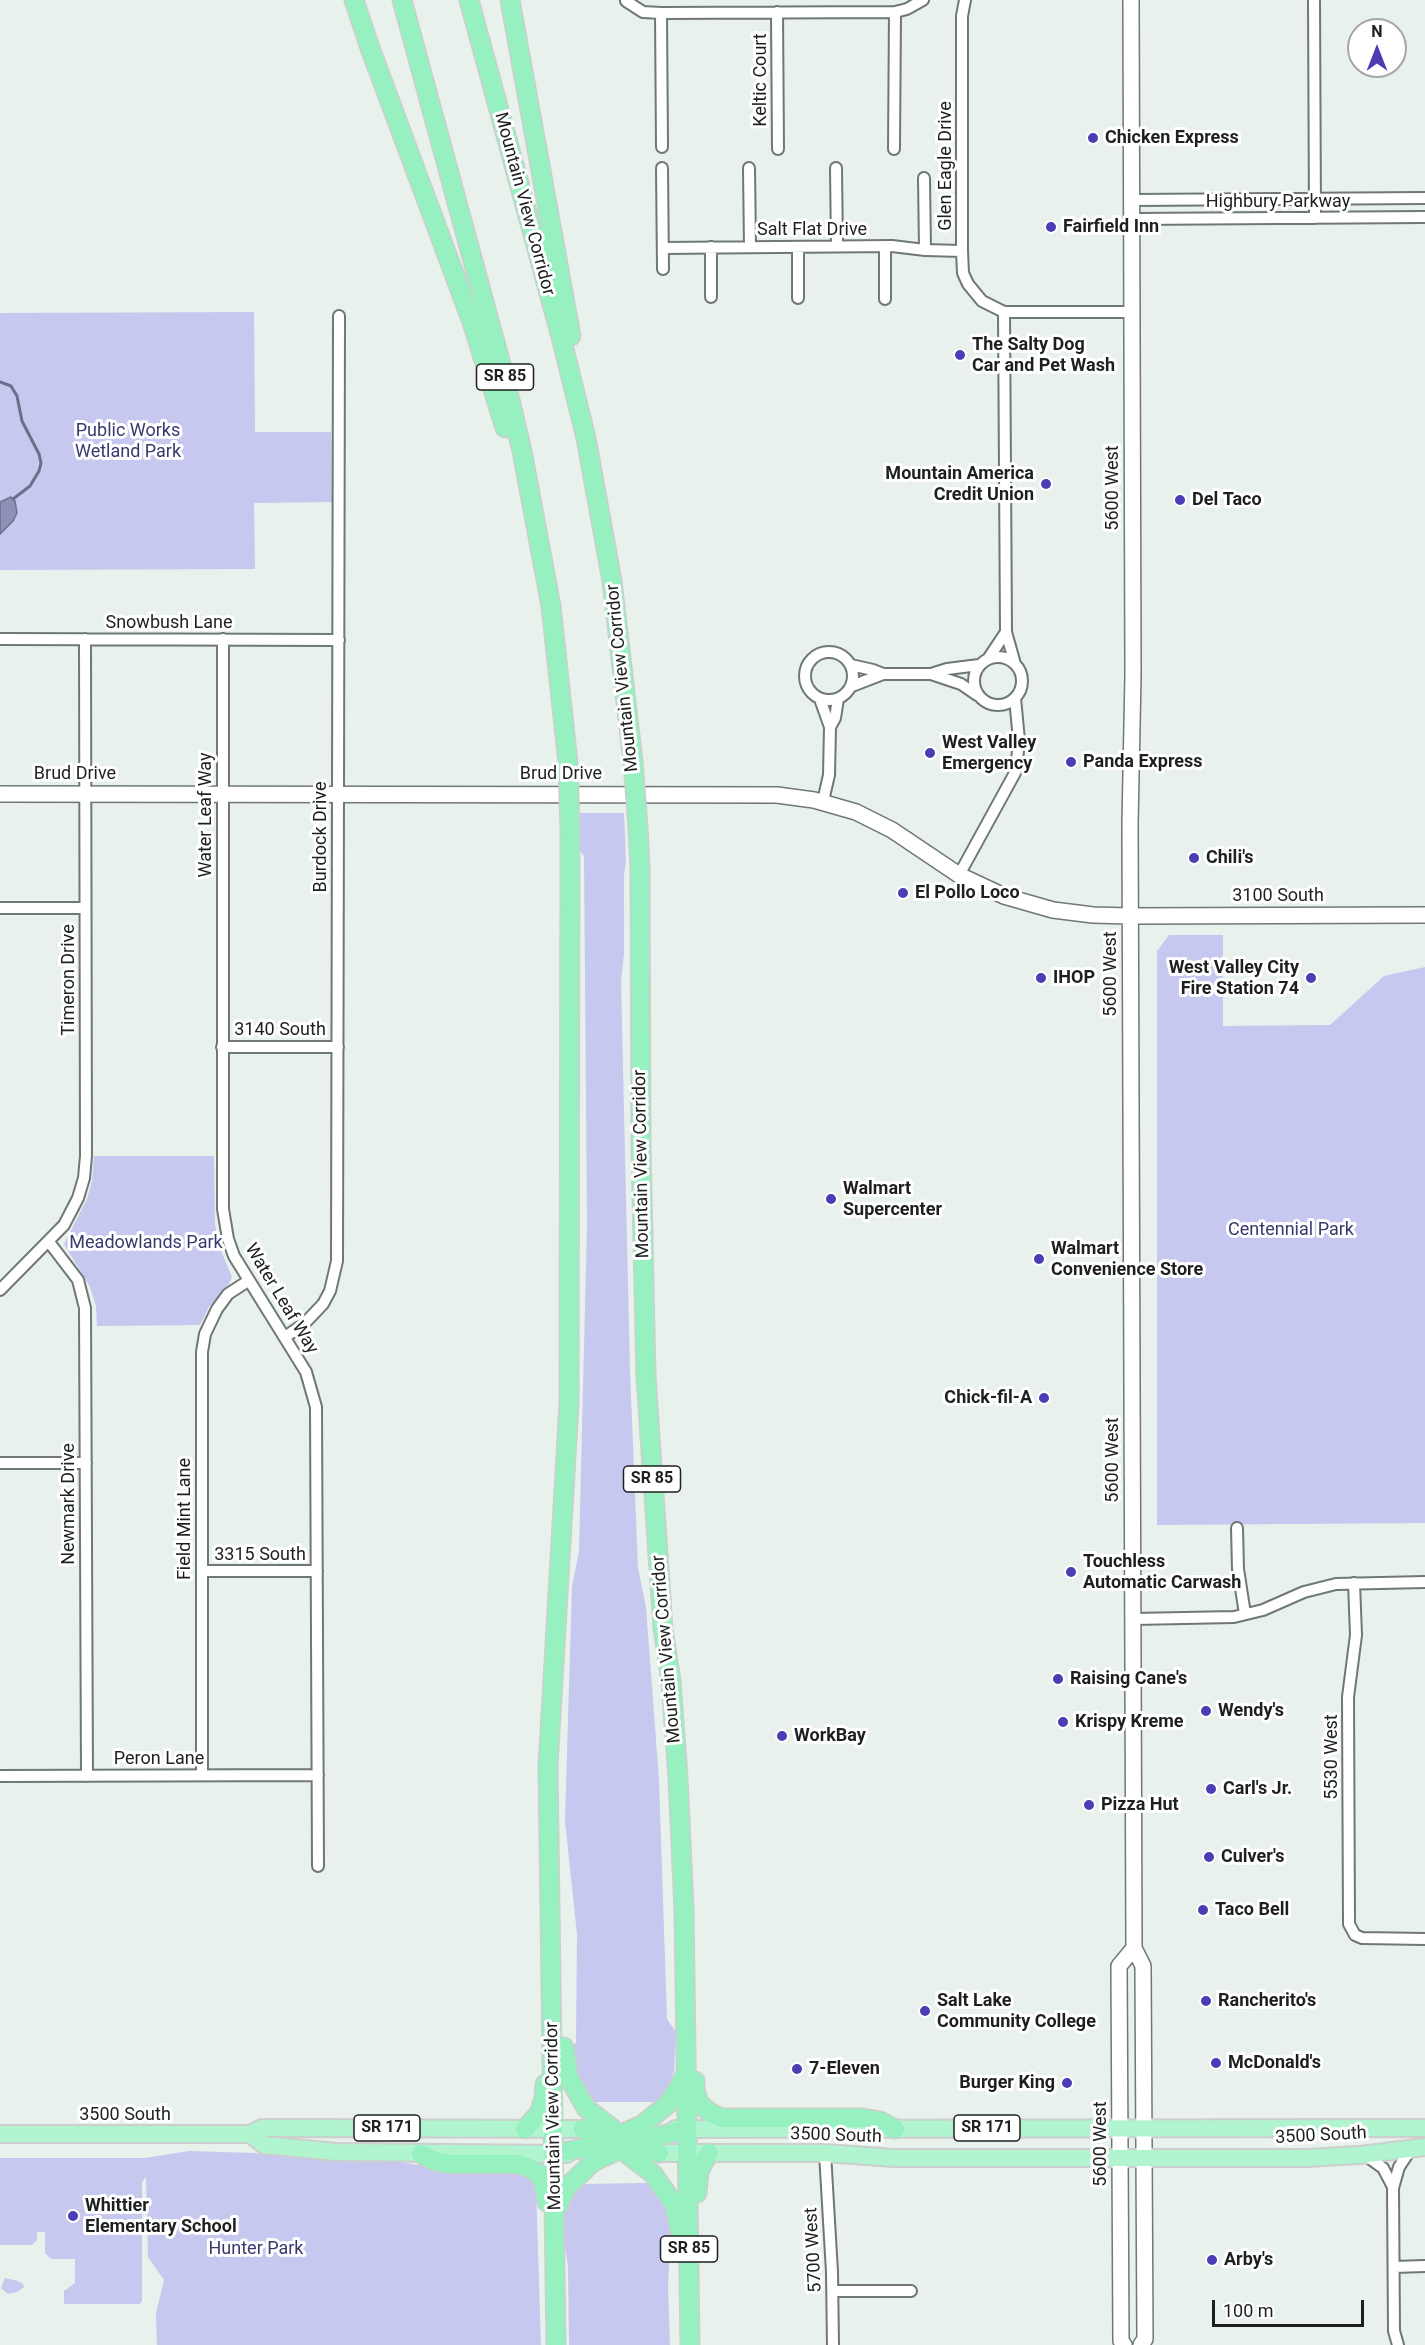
<!DOCTYPE html>
<style>
body{margin:0}
#map{position:relative;width:1425px;height:2345px;overflow:hidden;background:#e8f1eb;font-family:Roboto,sans-serif}
canvas{display:block}
.north{position:absolute;left:1347px;top:18px;width:60px;height:60px;box-sizing:border-box;background:#fff;border:2px solid #a5a6a5;border-radius:50%;rotate:0deg;font-size:16px;font-weight:700;line-height:24px;text-align:center;color:#1d201e}
.north::after{content:'';display:block;margin:auto;width:21px;height:27px;background:#4c3db4;clip-path:polygon(50% 0,100% 100%,50% 72%,0 100%)}
.scale{position:absolute;left:1212px;top:2300px;width:152px;height:27px;box-sizing:border-box;border:3px solid #1d201e;border-top:0;padding-left:8px;font-size:18px;line-height:21px;white-space:nowrap;color:#1d201e;-webkit-text-stroke:4px #fff;paint-order:stroke}
</style>
<div id="map">
<canvas width="1425" height="2345"></canvas>
<div class="north">N</div>
<div class="scale">100 m</div>
</div>
<script>
const c = document.querySelector('canvas').getContext('2d');
c.lineJoin = 'round';
function fill(path, color) {
  c.fillStyle = color;
  c.fill(path, 'evenodd');
}
function shape(rows) {
  const path = new Path2D();
  for (const r of rows) {
    if (r.length === 3) {
      path.moveTo(r[0] + r[2], r[1]);
      path.arc(r[0], r[1], r[2], 0, 2 * Math.PI);
      continue;
    }
    path.moveTo(r[0], r[1]);
    for (let i = 2; i < r.length; i += 2) path.lineTo(r[i], r[i + 1]);
  }
  return path;
}
function trace(path, color, width, dash) {
  c.strokeStyle = color;
  c.lineWidth = width;
  c.lineCap = dash ? 'butt' : 'round';
  c.setLineDash(dash || []);
  c.stroke(path);
}
function label(font, color, halo, rows, align = 'center') {
  c.font = font + ' Roboto,sans-serif';
  c.lineWidth = 6;
  c.setLineDash([]);
  c.textBaseline = 'middle';
  c.strokeStyle = halo;
  c.fillStyle = color;
  for (const [text, x, y, turn = 0] of rows) {
    c.save();
    c.translate(x, y);
    c.rotate((+turn || 0) * Math.PI / 180);
    c.textAlign = isNaN(turn) ? turn : align;
    if (halo) c.strokeText(text, 0, 0);
    c.fillText(text, 0, 0);
    c.restore();
  }
}
const green = shape([
 [254,312,255,432,331,432,332,502,254,503,255,569,0,570,0,313],
 [578,813,624,813,626,862,624,875,624,953,621,981,630,1371,638,1568,646,1607,659,1780,667,2019,676,2032,674,2071,670,2083,664,2094,656,2102,591,2102,580,2085,570,2047,576,2043,577,1934,565,1821,572,1586,579,1552,587,1225,584,856,578,848],
 [1169,935,1223,935,1223,1026,1330,1025,1384,976,1425,967,1425,1523,1157,1525,1157,951],
 [94,1156,214,1156,215,1225,219,1246,232,1277,229,1284,209,1307,200,1325,97,1326,96,1306,90,1287,64,1244,87,1199,92,1181],
 [189,2151,254,2153,327,2160,394,2161,430,2167,529,2174,536,2187,541,2345,157,2345,156,2313,164,2280,148,2257,146,2177,142,2182,142,2301,140,2304,64,2304,64,2291,75,2283,75,2259,51,2259,45,2253,45,2232,37,2232,37,2240,32,2245,0,2245,0,2158,145,2158],
 [648,2183,662,2197,671,2222,668,2288,670,2345,569,2345,568,2267,562,2227,563,2212,578,2184],
 [5,2278,18,2281,23,2284,24,2287,17,2292,8,2294,1,2288]
]);
const water = shape([
 [11,497,15,501,17,513,13,521,0,534,0,502,11,497]
]);
const stream = shape([
 [0,382,11,386,17,396,22,421,39,454,41,463,39,471,30,486,13,499]
]);
const minor = shape([
 [965,0,962,16,962,251,963,273,968,284,982,301,1004,312,1132,312],
 [1314,0,1315,218],
 [626,1,643,12,661,13,895,12,907,9,923,0],
 [777,12,778,149],
 [661,13,662,147],
 [894,149,895,12],
 [662,168,663,269],
 [749,168,750,247],
 [836,168,837,246],
 [924,178,925,250],
 [1132,200,1425,198],
 [1132,219,1425,217],
 [711,247,711,297],
 [798,247,798,298],
 [663,248,892,246,925,250,962,251],
 [885,299,885,246],
 [1004,312,1006,632,1015,664],
 [0,639,339,640],
 [223,639,223,1209,228,1239,234,1256,306,1372,316,1407,318,1866],
 [829,676,24],
 [998,681,24],
 [988,659,1006,632],
 [851,665,873,670,883,674],
 [931,674,961,684,977,695],
 [852,686,883,674,931,674,947,669,979,665],
 [820,699,830,727,829,775,823,801],
 [830,727,835,718,838,699],
 [959,875,1016,771,1019,740,1015,698],
 [0,908,85,908],
 [222,1047,338,1047],
 [49,1242,78,1280,85,1308,87,1776],
 [0,1290,64,1225,78,1198,84,1178,86,1156,85,639],
 [285,1337,304,1324,323,1304,330,1291,337,1261,339,316],
 [0,1463,86,1463],
 [1237,1528,1238,1569,1245,1614],
 [202,1571,317,1571],
 [1354,1583,1356,1635,1348,1697,1349,1924,1355,1935,1362,1938,1425,1939],
 [1134,1619,1234,1617,1263,1610,1304,1592,1336,1584,1425,1582],
 [202,1775,202,1352,205,1334,217,1309,228,1294,248,1281],
 [0,1776,318,1775],
 [825,2153,832,2272,833,2345],
 [1365,2155,1383,2168,1393,2187],
 [1394,2267,1425,2266],
 [833,2291,911,2291],
 [1398,2345,1394,2331,1393,2188,1399,2167,1411,2149]
]);
const secondary = shape([
 [1131,0,1133,675,1130,824,1134,1948,1143,1966,1145,2339,1141,2345],
 [0,794,777,795,814,800,856,812,892,830,959,875,1004,896,1053,910,1093,915,1130,916,1425,915],
 [1124,2345,1121,2341,1119,1966,1134,1948]
]);
const primary = shape([
 [675,2129,1425,2128],
 [0,2134,250,2134,262,2128,279,2128,595,2129],
 [250,2134,264,2145,336,2152,567,2154],
 [647,2153,825,2153,894,2158,1307,2158,1360,2155,1425,2147]
]);
const trunk = shape([
 [354,0,370,48,472,322,505,428],
 [402,0,505,379,522,451,551,606,568,763],
 [469,0,561,337,586,438,612,581,633,762],
 [510,0,571,336],
 [638,827,640,868,641,1148,646,1377,663,1629,671,1681,678,1778,684,1909,690,2345],
 [564,2047,569,2078,586,2108,632,2144,659,2153],
 [695,2081,695,2090,699,2103,709,2112,722,2118,863,2118,880,2121,895,2129],
 [525,2129,540,2112,544,2098,545,2084],
 [583,2129,609,2140,653,2174,674,2204,680,2231],
 [421,2154,434,2161,448,2164,516,2164,527,2167,537,2173,543,2181,547,2202],
 [554,2154,593,2146,642,2125,668,2104,679,2087,685,2075],
 [697,2193,699,2171,709,2153],
 [557,2208,567,2187,593,2162,638,2141,687,2129],
 [556,2345,548,1766,569,1404,570,828]
]);
const trunkBridge = shape([
 [633,762,638,827],
 [568,763,570,828]
]);
const markers = [
 [1093,138,6,"#4c3db4"],
 [1051,227,6,"#4c3db4"],
 [960,355,6,"#4c3db4"],
 [1046,484,6,"#4c3db4"],
 [1180,500,6,"#4c3db4"],
 [930,753,6,"#4c3db4"],
 [1071,762,6,"#4c3db4"],
 [1194,858,6,"#4c3db4"],
 [903,893,6,"#4c3db4"],
 [1041,978,6,"#4c3db4"],
 [1311,978,6,"#4c3db4"],
 [831,1199,6,"#4c3db4"],
 [1039,1259,6,"#4c3db4"],
 [1044,1398,6,"#4c3db4"],
 [1071,1572,6,"#4c3db4"],
 [1058,1679,6,"#4c3db4"],
 [1206,1711,6,"#4c3db4"],
 [1063,1722,6,"#4c3db4"],
 [782,1736,6,"#4c3db4"],
 [1211,1789,6,"#4c3db4"],
 [1089,1805,6,"#4c3db4"],
 [1209,1857,6,"#4c3db4"],
 [1203,1910,6,"#4c3db4"],
 [1206,2001,6,"#4c3db4"],
 [925,2011,6,"#4c3db4"],
 [1216,2063,6,"#4c3db4"],
 [797,2069,6,"#4c3db4"],
 [1067,2083,6,"#4c3db4"],
 [73,2216,6,"#4c3db4"],
 [1212,2260,6,"#4c3db4"]
];
const shields = [
 [505,377,57],
 [652,1479,57],
 [387,2128,66],
 [987,2128,66],
 [689,2249,57]
];
const shieldNames = [
 ["SR 85",505,377],
 ["SR 85",652,1479],
 ["SR 171",387,2128],
 ["SR 171",987,2128],
 ["SR 85",689,2249]
];
const streetNames = [
 ["Keltic Court",761,80,-90],
 ["Glen Eagle Drive",946,166,-90],
 ["Highbury Parkway",1278,202],
 ["Mountain View Corridor",524,204,75],
 ["Salt Flat Drive",812,230],
 ["5600 West",1113,488,-90],
 ["Snowbush Lane",169,623],
 ["Mountain View Corridor",623,678,-96],
 ["Brud Drive",75,774],
 ["Brud Drive",561,774],
 ["Water Leaf Way",206,815,-90],
 ["Burdock Drive",321,837,-90],
 ["3100 South",1278,896],
 ["5600 West",1111,974,-90],
 ["Timeron Drive",69,980,-90],
 ["3140 South",280,1030],
 ["Mountain View Corridor",642,1164,-91],
 ["Water Leaf Way",281,1299,59],
 ["5600 West",1113,1460,-90],
 ["Newmark Drive",69,1504,-90],
 ["Field Mint Lane",185,1519,-90],
 ["3315 South",260,1555],
 ["Mountain View Corridor",667,1649,-95],
 ["5530 West",1332,1757,-90],
 ["Peron Lane",159,1759],
 ["3500 South",125,2115],
 ["Mountain View Corridor",554,2116,-91],
 ["3500 South",836,2136,2],
 ["3500 South",1321,2136,-3],
 ["5600 West",1101,2144,-90],
 ["5700 West",814,2250,-93]
];
const poiNames = [
 ["Chicken Express",1105,138],
 ["Fairfield Inn",1063,227],
 ["The Salty Dog",972,345],
 ["Car and Pet Wash",972,366],
 ["Mountain America",1034,474,"right"],
 ["Credit Union",1034,495,"right"],
 ["Del Taco",1192,500],
 ["West Valley",942,743],
 ["Emergency",942,764],
 ["Panda Express",1083,762],
 ["Chili's",1206,858],
 ["El Pollo Loco",915,893],
 ["West Valley City",1299,968,"right"],
 ["Fire Station 74",1299,989,"right"],
 ["IHOP",1053,978],
 ["Walmart",843,1189],
 ["Supercenter",843,1210],
 ["Walmart",1051,1249],
 ["Convenience Store",1051,1270],
 ["Chick-fil-A",1032,1398,"right"],
 ["Touchless",1083,1562],
 ["Automatic Carwash",1083,1583],
 ["Raising Cane's",1070,1679],
 ["Wendy's",1218,1711],
 ["Krispy Kreme",1075,1722],
 ["WorkBay",794,1736],
 ["Carl's Jr.",1223,1789],
 ["Pizza Hut",1101,1805],
 ["Culver's",1221,1857],
 ["Taco Bell",1215,1910],
 ["Salt Lake",937,2001],
 ["Community College",937,2022],
 ["Rancherito's",1218,2001],
 ["McDonald's",1228,2063],
 ["7-Eleven",809,2069],
 ["Burger King",1055,2083,"right"],
 ["Whittier",85,2206],
 ["Elementary School",85,2227],
 ["Arby's",1224,2260]
];
const parkNames = [
 ["Public Works",128,431],
 ["Wetland Park",128,452],
 ["Centennial Park",1291,1230],
 ["Meadowlands Park",146,1243],
 ["Hunter Park",256,2249]
];
fill(green, '#c6c8ef');
fill(water, '#8e90b8');
trace(water, '#6c6e8a', 1.5);
trace(stream, '#6c6e8a', 3);
trace(minor, '#6f7873', 14);
trace(secondary, '#6f7873', 18);
trace(primary, '#cdcece', 20);
trace(trunk, '#cdcece', 21);
trace(minor, '#fff', 10);
trace(secondary, '#fff', 15);
trace(primary, '#b0f4d0', 16);
trace(trunk, '#96f0c0', 18);
trace(trunkBridge, '#cdcece', 21, []);
trace(trunkBridge, '#96f0c0', 18);
for (const [x, y, r, color] of markers) {
  const dot = new Path2D();
  dot.arc(x, y, r, 0, 2 * Math.PI);
  c.fillStyle = color;
  c.fill(dot);
  trace(dot, '#fff', 2);
}
for (const [x, y, w] of shields) {
  const box = new Path2D();
  box.roundRect(x - w / 2, y - 13, w, 26, 4.5);
  c.fillStyle = '#fff';
  c.fill(box);
  trace(box, '#1d201e', 1.5);
}
label('bold 16px', '#1d201e', null, shieldNames);
label('18px', '#1d201e', '#fff', streetNames);
label('bold 18px', '#1d201e', '#fff', poiNames, 'left');
label('18px', '#3a396e', '#fff', parkNames);
</script>
